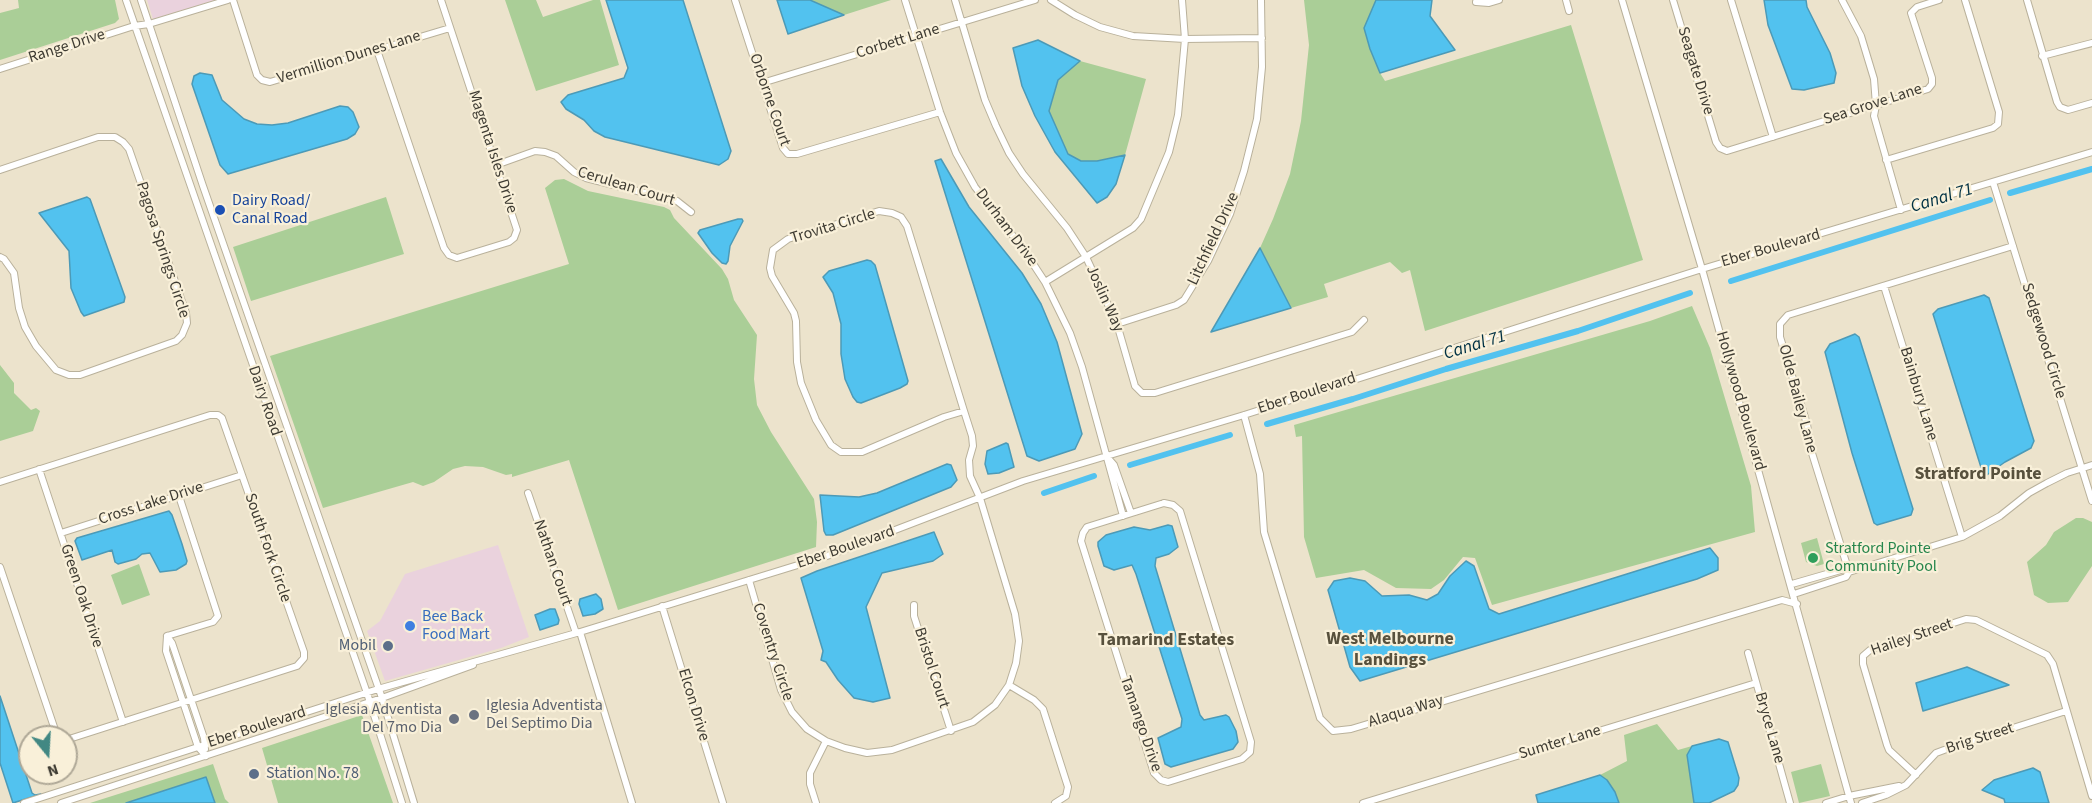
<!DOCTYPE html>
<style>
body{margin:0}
#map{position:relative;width:2092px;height:803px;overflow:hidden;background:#ece3cc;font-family:"Source Sans 3",sans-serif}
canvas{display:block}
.north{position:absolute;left:18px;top:725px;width:60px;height:60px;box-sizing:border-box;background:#f9f0d9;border:2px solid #afa897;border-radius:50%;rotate:162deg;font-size:16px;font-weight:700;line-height:24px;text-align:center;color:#3f3c33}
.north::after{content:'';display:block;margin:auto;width:21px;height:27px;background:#428883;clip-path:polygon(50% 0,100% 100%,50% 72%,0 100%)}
</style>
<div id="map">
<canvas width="2092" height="803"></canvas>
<div class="north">N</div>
</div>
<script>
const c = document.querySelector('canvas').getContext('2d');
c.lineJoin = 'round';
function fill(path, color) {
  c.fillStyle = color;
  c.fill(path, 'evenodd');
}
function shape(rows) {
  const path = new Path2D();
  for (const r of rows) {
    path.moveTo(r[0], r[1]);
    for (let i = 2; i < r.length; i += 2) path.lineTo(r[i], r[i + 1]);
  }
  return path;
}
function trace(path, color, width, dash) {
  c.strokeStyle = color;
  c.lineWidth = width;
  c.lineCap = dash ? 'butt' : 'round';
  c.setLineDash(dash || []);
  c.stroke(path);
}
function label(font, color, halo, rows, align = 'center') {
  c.font = font + ' "Source Sans 3",sans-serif';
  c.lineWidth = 4.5;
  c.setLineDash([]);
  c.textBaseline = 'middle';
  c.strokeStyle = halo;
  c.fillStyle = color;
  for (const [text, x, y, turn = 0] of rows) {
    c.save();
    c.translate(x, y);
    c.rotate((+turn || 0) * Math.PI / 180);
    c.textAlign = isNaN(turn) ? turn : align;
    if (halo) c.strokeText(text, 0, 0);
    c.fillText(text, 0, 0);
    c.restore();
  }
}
const commercial = shape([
 [147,0,216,0,153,19],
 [498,545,529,637,501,648,385,681,367,631,380,621,405,574]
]);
const green = shape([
 [18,0,115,0,119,19,115,23,0,60,0,13,19,8],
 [505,0,536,0,543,17,593,0,600,0,619,65,536,91],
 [810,0,891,0,844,15],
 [1304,0,1376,0,1371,14,1380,73,1385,81,1571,25,1643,260,1425,331,1410,270,1402,273,1390,262,1324,284,1328,297,1291,308,1260,248,1273,219,1290,174,1301,121,1309,45],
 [1080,61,1146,79,1125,155,1097,161,1081,161,1068,154,1049,111,1058,80],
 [564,179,588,191,664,207,670,210,674,218,722,269,728,279,734,300,757,335,754,379,757,405,771,432,814,499,817,522,816,547,618,610,569,460,512,477,512,474,506,475,483,467,465,466,453,469,434,482,423,486,413,482,323,508,270,356,569,264,545,188,555,180],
 [386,197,404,254,251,301,233,247],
 [1692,306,1710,348,1751,486,1755,532,1492,605,1475,558,1463,557,1444,580,1431,589,1396,588,1364,570,1316,578,1304,537,1302,436,1296,437,1294,425,1650,321],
 [0,365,14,383,14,393,31,410,36,408,40,411,33,431,0,441],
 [2076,518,2083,518,2092,522,2092,566,2068,602,2048,603,2034,595,2027,562,2046,545,2054,532],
 [1817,538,1824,564,1817,566,1806,562,1801,543],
 [139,564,150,595,122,605,111,575],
 [362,715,393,803,278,803,262,748],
 [1657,724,1678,750,1692,746,1687,755,1694,803,1619,803,1615,792,1607,780,1600,775,1627,761,1624,735],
 [213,764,225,799,229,803,90,803],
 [1821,764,1830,796,1799,803,1791,772]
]);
const water = shape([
 [606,0,683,0,731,151,728,159,719,165,605,137,594,131,584,120,566,109,561,102,568,95,624,78,628,68,606,0],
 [777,0,810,0,844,15,788,34,777,0],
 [1376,0,1432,0,1430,16,1455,50,1380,73,1370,49,1364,28,1376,0],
 [1764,0,1806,0,1807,7,1830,53,1836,73,1834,83,1804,90,1792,89,1768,25,1764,0],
 [1038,40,1080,61,1058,80,1049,111,1068,154,1081,161,1097,161,1125,155,1116,184,1107,197,1097,203,1055,152,1035,116,1022,86,1013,48,1038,40],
 [200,73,212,75,222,100,244,119,257,124,272,125,288,123,340,106,348,107,353,112,359,127,355,134,347,139,228,174,220,165,192,84,194,76,200,73],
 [941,159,969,207,1022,273,1041,304,1057,342,1082,434,1075,449,1039,461,1027,456,935,161,941,159],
 [87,197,90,199,125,297,124,302,84,316,81,312,71,288,69,251,39,213,87,197],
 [738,219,742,219,743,221,730,246,728,261,726,264,722,263,712,253,698,233,700,230,738,219],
 [1260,248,1291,308,1211,332,1260,248],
 [867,260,871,261,875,265,908,381,907,384,900,388,861,403,857,402,853,397,845,379,841,354,841,324,833,293,823,277,829,271,867,260],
 [1984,295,1989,298,2034,441,2031,448,2005,462,1984,477,1933,314,1938,309,1984,295],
 [1855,334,1859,337,1913,509,1911,515,1877,525,1874,523,1852,453,1825,352,1830,344,1855,334],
 [1006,443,1008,444,1014,467,999,473,988,474,985,464,987,451,1006,443],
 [947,464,951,465,957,480,951,487,833,535,826,535,824,531,820,495,859,497,877,493,947,464],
 [169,511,172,515,182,544,187,561,186,564,176,570,160,572,150,553,142,554,136,559,118,564,115,562,112,550,82,560,75,541,77,538,169,511],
 [1168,525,1172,526,1178,547,1169,554,1156,558,1155,566,1200,715,1204,720,1226,715,1229,717,1236,731,1238,742,1233,749,1171,767,1165,764,1158,738,1181,727,1182,719,1136,574,1132,565,1114,570,1104,566,1098,546,1098,542,1106,535,1134,527,1150,530,1168,525],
 [934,532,943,554,933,561,882,573,866,607,890,698,873,702,854,698,838,680,826,662,821,660,823,651,801,578,817,571,934,532],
 [1710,548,1718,558,1718,570,1697,579,1360,681,1350,667,1328,590,1334,581,1350,578,1365,581,1382,596,1409,595,1427,600,1438,594,1450,576,1466,561,1474,566,1489,609,1499,614,1710,548],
 [596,594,601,599,603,609,595,614,583,616,579,604,580,599,596,594],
 [550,609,555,609,559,620,558,624,540,630,535,615,550,609],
 [1967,667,2009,685,1923,711,1916,683,1967,667],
 [0,696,32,793,35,795,41,794,13,803,0,763,0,696],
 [1719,739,1728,742,1739,778,1738,785,1734,791,1709,803,1694,803,1687,755,1692,746,1719,739],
 [2033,768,2040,772,2049,803,2005,803,2004,799,1982,790,1994,780,2033,768],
 [1600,775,1607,780,1615,792,1619,803,1538,803,1536,795,1600,775],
 [206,777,215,803,126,803,206,777]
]);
const canal = shape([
 [2010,193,2092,169],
 [1731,281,1990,200],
 [1267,424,1353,399,1446,369,1578,331,1690,293],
 [1130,465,1230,435],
 [1044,493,1094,476]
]);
const minor = shape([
 [126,0,367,693,402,803],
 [141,0,203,186,382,698,414,803],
 [233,0,257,75,262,80,270,82,450,28],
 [735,0,783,148,788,154,797,154,940,112],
 [905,0,940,112,956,153,975,187,1024,250,1045,282,1070,333,1082,367,1123,516],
 [955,0,985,100,996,126,1009,153,1023,174,1067,228,1086,257,1117,324,1135,386,1142,393,1155,393,1352,332,1364,320],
 [1051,0,1075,15,1100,27,1133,36,1185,39,1262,38],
 [1566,0,1569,11],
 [1622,0,1702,269,1851,803],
 [1673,0,1716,142,1720,148,1727,151,1928,89,1932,84,1932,78,1911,13,1917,7,1939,0],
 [1731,0,1773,137],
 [1842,0,1861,36,1874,79,1876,105,1874,116,1901,210],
 [2027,0,2057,102,2060,107,2068,110,2092,103],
 [1476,2,1489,3,1499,0],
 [377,50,444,248,449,255,457,258,509,242,514,238,517,230,441,0],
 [2042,56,2092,43],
 [0,69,134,26,149,24,228,0],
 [762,83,1035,0],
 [1886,160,1993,128,1998,124,1999,112,1965,0],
 [496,165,535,151,545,152,556,156,574,172,586,178,677,201,691,212],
 [0,170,98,137,115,137,123,142,129,149,186,313,187,323,182,335,176,341,80,375,69,375,56,370,36,346,25,327,19,308,14,273,4,259,0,257],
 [1993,182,2092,501],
 [1045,282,1133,228,1141,219,1169,152,1178,115,1185,39,1182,0],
 [1884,286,1962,537],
 [1117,324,1176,305,1184,300,1208,261,1230,214,1244,171,1257,119,1262,67,1261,0],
 [1244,415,1260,474,1264,532,1320,718,1333,731,1351,729,1782,600,1797,604],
 [1107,457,1114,465,1131,513],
 [39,469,123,722],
 [0,482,210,415,218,415,222,418,304,652,304,658,297,666,66,740],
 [528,493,576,633],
 [1164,503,1173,505,1180,511,1251,742,1250,752,1242,759,1168,782,1161,780,1154,773,1081,541,1083,533,1087,527,1164,503],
 [61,533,242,475],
 [0,567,55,730,59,737],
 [1849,572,1811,450,1807,424,1780,337,1780,324,1788,315,2013,246],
 [1849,572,1962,537,2000,516,2029,493,2047,483,2067,473,2092,465],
 [749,580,781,690,792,712,807,729,826,741,845,748,867,753,892,750,973,722,995,705,1009,685,1016,663,1019,641,1015,614,980,498,970,476,969,460,973,446,972,436,964,411,907,226,901,217,892,213,879,211,788,239,773,250,770,268,772,276,794,313,796,321,797,362,801,383,816,420,831,445,841,452,862,452,944,417,964,411],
 [1792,584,1844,569,1848,572],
 [1794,594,1846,577,1849,572],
 [914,605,914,616,951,731],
 [662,606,723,803],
 [580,632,632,803],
 [167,636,213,622,218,616,179,496],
 [167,636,166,651,198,747,206,756],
 [167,636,172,643,204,738,205,749],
 [1748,653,1790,803],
 [1009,685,1034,700,1043,709,1068,787,1066,796,1055,803],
 [1916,775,1889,750,1887,745,1863,664,1863,656,1870,650,1966,619,1976,620,2047,655,2053,664,2092,796],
 [24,803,378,689,580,632,827,556,1023,481,1244,415,1702,269,2092,152],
 [61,803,382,698,473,665],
 [816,803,810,784,810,773,826,741],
 [1363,803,1756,683],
 [1826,803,1849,796,1899,786],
 [1862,803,1886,795,1906,785,1936,753,1944,750,2066,711]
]);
const markers = [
 [220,210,6,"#1a4fb4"],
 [1813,558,6,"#2e9e5b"],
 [410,626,6,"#3f7fe0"],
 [388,646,6,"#5c6f8a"],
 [474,715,6,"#6b7280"],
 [454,719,6,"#6b7280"],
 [254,774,6,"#5c6f8a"]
];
const streetNames = [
 ["Corbett Lane",898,42,-17],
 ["Range Drive",67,47,-18],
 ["Vermillion Dunes Lane",349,58,-17],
 ["Seagate Drive",1695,71,73],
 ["Orborne Court",769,100,71],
 ["Sea Grove Lane",1873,105,-18],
 ["Magenta Isles Drive",492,152,72],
 ["Cerulean Court",626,187,17],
 ["Trovita Circle",833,227,-17],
 ["Durham Drive",1006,228,53],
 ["Litchfield Drive",1214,239,-65],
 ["Eber Boulevard",1771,249,-16],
 ["Pagosa Springs Circle",162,250,72],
 ["Joslin Way",1104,299,66],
 ["Sedgewood Circle",2043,341,73],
 ["Eber Boulevard",1307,394,-18],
 ["Bainbury Lane",1918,394,73],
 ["Olde Bailey Lane",1797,399,75],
 ["Dairy Road",264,401,71],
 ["Hollywood Boulevard",1740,401,74],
 ["Cross Lake Drive",151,504,-18],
 ["South Fork Circle",267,548,71],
 ["Eber Boulevard",846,548,-19],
 ["Nathan Court",552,563,71],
 ["Green Oak Drive",81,596,72],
 ["Hailey Street",1912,638,-19],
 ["Coventry Circle",772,652,72],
 ["Bristol Court",931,668,72],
 ["Elcon Drive",693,705,73],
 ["Alaqua Way",1406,712,-17],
 ["Tamango Drive",1140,724,71],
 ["Eber Boulevard",257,728,-18],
 ["Bryce Lane",1769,728,74],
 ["Brig Street",1980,739,-18],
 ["Sumter Lane",1560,743,-17]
];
const transitNames = [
 ["Dairy Road/",232,201],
 ["Canal Road",232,219]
];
const leisureNames = [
 ["Stratford Pointe",1825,549],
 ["Community Pool",1825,567]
];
const shopNames = [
 ["Bee Back",422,617],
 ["Food Mart",422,635]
];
const serviceNames = [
 ["Mobil",376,646],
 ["Station No. 78",266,774,"left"]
];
const worshipNames = [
 ["Iglesia Adventista",486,706],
 ["Del Septimo Dia",486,724],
 ["Iglesia Adventista",442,710,"right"],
 ["Del 7mo Dia",442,728,"right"]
];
const waterNames = [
 ["Canal 71",1942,199,-17],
 ["Canal 71",1475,346,-17]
];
const neighbourhoodNames = [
 ["Stratford Pointe",1978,475],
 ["West Melbourne",1390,640],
 ["Landings",1390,661],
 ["Tamarind Estates",1166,641]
];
fill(commercial, '#ead2dd');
fill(green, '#aace97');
fill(water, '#52c2ef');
trace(water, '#4c9ab7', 1.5);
trace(canal, '#52c2ef', 6);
trace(minor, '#b9b19b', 8);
trace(minor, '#fff', 6);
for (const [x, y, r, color] of markers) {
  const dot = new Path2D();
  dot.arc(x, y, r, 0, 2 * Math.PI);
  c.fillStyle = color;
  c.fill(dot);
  trace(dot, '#f9f0d9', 2);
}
label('16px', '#3f3c33', '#f9f0d9', streetNames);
label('16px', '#164399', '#f9f0d9', transitNames, 'left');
label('16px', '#27864d', '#f9f0d9', leisureNames, 'left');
label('16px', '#366cbe', '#f9f0d9', shopNames, 'left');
label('16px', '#4e5e75', '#f9f0d9', serviceNames, 'right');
label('16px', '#5b616d', '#f9f0d9', worshipNames, 'left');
label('italic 18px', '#003144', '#f9f0d9', waterNames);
label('bold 18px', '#58513d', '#f9f0d9', neighbourhoodNames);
</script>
